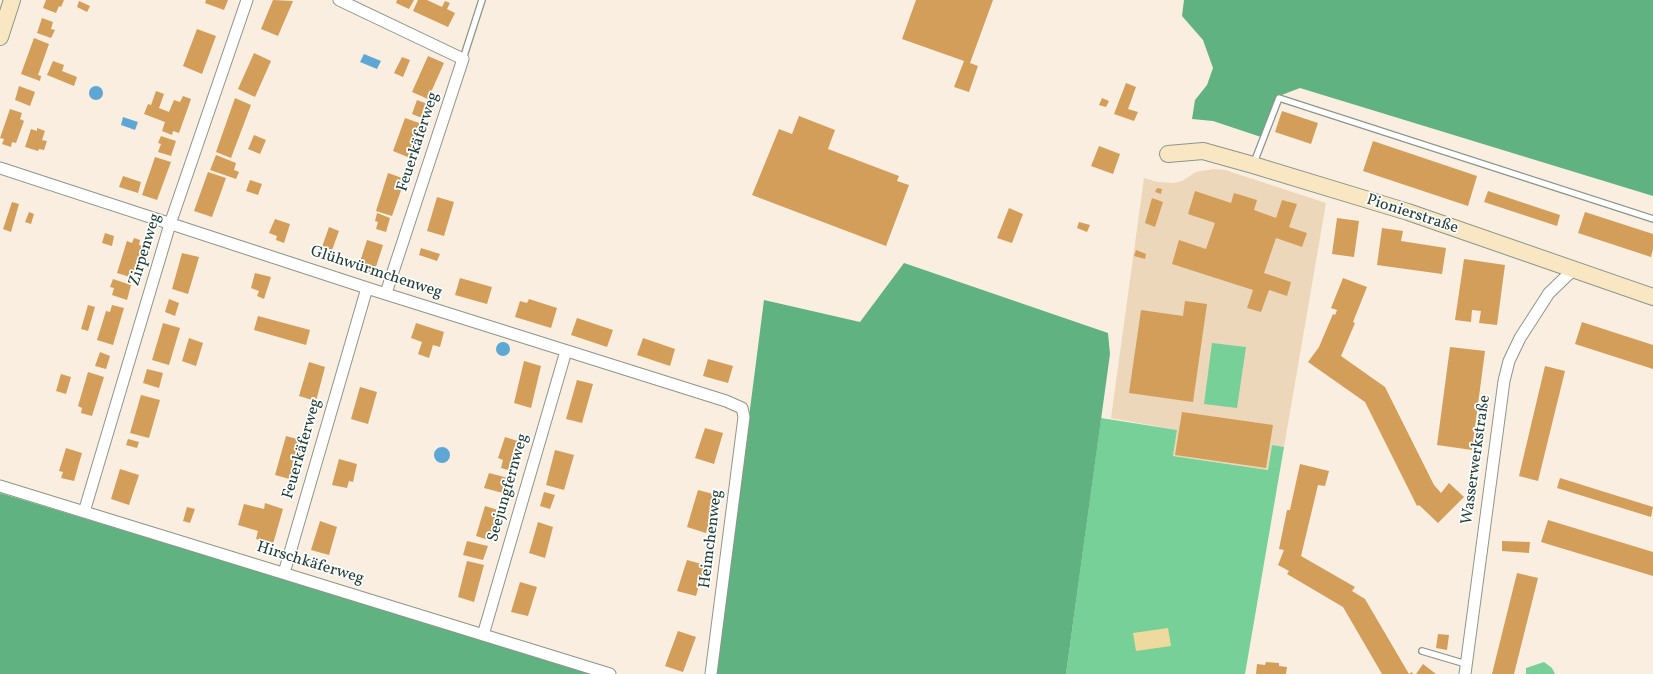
<!DOCTYPE html>
<meta charset="utf-8">
<style>
body{margin:0}
canvas{display:block;background:#f9eee0}
</style>
<canvas width="1653" height="674"></canvas>
<script>
const c = document.querySelector('canvas').getContext('2d');
c.lineJoin = 'round';
function fill(path, color) {
  c.fillStyle = color;
  c.fill(path, 'evenodd');
}
function shape(rows) {
  const path = new Path2D();
  for (const r of rows) {
    if (r.length === 3) {
      path.moveTo(r[0] + r[2], r[1]);
      path.arc(r[0], r[1], r[2], 0, 2 * Math.PI);
      continue;
    }
    path.moveTo(r[0], r[1]);
    for (let i = 2; i < r.length; i += 2) path.lineTo(r[i], r[i + 1]);
  }
  return path;
}
function trace(path, color, width, dash) {
  c.strokeStyle = color;
  c.lineWidth = width;
  c.lineCap = dash ? 'butt' : 'round';
  c.setLineDash(dash || []);
  c.stroke(path);
}
function label(font, color, halo, rows, align = 'center') {
  c.font = font + ' Vollkorn,serif';
  c.lineWidth = 3.5;
  c.setLineDash([]);
  c.textBaseline = 'middle';
  c.strokeStyle = halo;
  c.fillStyle = color;
  for (const [text, x, y, turn = 0] of rows) {
    c.save();
    c.translate(x, y);
    c.rotate((+turn || 0) * Math.PI / 180);
    c.textAlign = isNaN(turn) ? turn : align;
    if (halo) c.strokeText(text, 0, 0);
    c.fillText(text, 0, 0);
    c.restore();
  }
}
const built = shape([
 [1214,169,1225,170,1326,203,1284,447,1272,445,1268,470,1173,456,1177,430,1111,418,1144,178,1158,182,1174,183,1182,181,1196,172]
]);
const green = shape([
 [1212,343,1246,347,1237,408,1204,404],
 [1101,418,1177,430,1173,456,1268,470,1272,445,1284,447,1245,674,1066,674],
 [1544,662,1552,668,1555,674,1526,674,1526,668]
]);
const forest = shape([
 [1184,0,1653,0,1653,196,1300,88,1279,96,1264,138,1213,121,1192,119,1195,100,1207,85,1213,68,1203,40,1182,16],
 [904,263,1108,333,1110,354,1066,674,716,674,764,300,860,322],
 [0,493,96,522,595,674,0,674]
]);
const sand = shape([
 [1168,628,1171,646,1136,651,1133,633]
]);
const water = shape([
 [364,54,381,61,377,69,360,62],
 [96,93,7],
 [123,117,138,122,135,130,121,125],
 [503,349,7],
 [442,455,8]
]);
const building = shape([
 [46,0,64,0,61,7,59,6,56,13,43,8],
 [206,0,228,0,224,10,205,3],
 [273,0,293,1,278,36,261,29],
 [397,0,414,0,409,9,396,3],
 [418,0,427,0,442,7,445,1,450,3,447,9,455,13,448,27,413,11],
 [916,0,993,0,970,63,978,66,969,92,954,87,964,61,902,39],
 [79,1,90,6,87,12,77,7],
 [42,18,53,22,51,29,55,30,51,38,37,33],
 [197,29,216,36,202,74,183,66],
 [34,38,49,44,38,75,41,76,40,81,21,74],
 [254,53,271,61,255,97,238,89],
 [428,56,444,63,428,99,412,92],
 [402,57,410,60,403,77,394,73],
 [53,61,64,65,62,71,77,77,74,86,47,75],
 [1126,83,1136,87,1128,109,1138,112,1134,121,1114,114],
 [19,86,35,92,30,106,15,100],
 [156,91,164,94,159,108,169,112,174,100,180,102,183,96,191,99,179,133,173,131,172,135,162,131,165,122,144,114,148,104,151,105],
 [235,98,251,105,231,158,216,152],
 [1102,98,1109,101,1106,107,1099,105],
 [417,100,428,104,422,118,412,114],
 [10,109,22,113,20,119,24,121,16,143,12,142,11,147,2,144,4,139,0,138],
 [1282,111,1318,123,1311,144,1275,132],
 [799,116,835,130,828,149,899,176,897,181,909,185,886,246,752,195,779,129,792,134],
 [405,118,422,124,410,158,393,151],
 [37,128,45,131,42,140,47,141,44,150,39,149,38,151,25,147,31,129,37,131],
 [254,135,266,140,260,154,248,149],
 [161,136,176,141,171,156,158,152,161,144,158,143],
 [1373,141,1477,176,1468,206,1363,171],
 [1099,146,1120,154,1113,174,1091,166],
 [216,155,236,163,234,170,239,172,236,179,210,170],
 [155,157,171,162,157,200,142,195],
 [208,172,226,178,212,217,194,211],
 [388,173,405,179,392,216,376,211],
 [123,176,141,182,138,193,119,187],
 [250,180,262,184,258,195,246,191],
 [1157,188,1162,189,1161,194,1155,192],
 [1195,191,1231,203,1234,193,1257,200,1254,210,1276,218,1282,200,1297,204,1289,227,1307,233,1302,247,1276,238,1264,273,1291,282,1287,296,1269,290,1261,312,1247,308,1253,290,1172,264,1179,240,1206,249,1215,223,1188,214],
 [1488,191,1560,215,1557,226,1484,202],
 [437,197,454,202,444,236,427,231],
 [1152,198,1163,202,1155,227,1145,223],
 [12,202,19,204,11,232,3,229],
 [1009,208,1023,214,1012,243,997,238],
 [29,212,34,214,31,224,25,222],
 [1585,212,1653,234,1653,249,1651,257,1578,233],
 [377,213,390,218,386,232,376,229,378,222,375,221],
 [1337,218,1359,221,1354,257,1332,254],
 [275,219,290,224,284,243,276,240,277,236,269,233],
 [1079,222,1090,225,1087,232,1077,228],
 [329,227,339,231,332,250,322,247],
 [1382,228,1403,231,1401,241,1446,248,1442,274,1377,265],
 [105,233,114,236,112,246,102,243],
 [134,238,140,240,139,245,143,246,133,278,117,273,127,241,132,243],
 [367,240,383,245,373,276,357,271],
 [421,248,440,254,437,261,419,255],
 [1136,250,1146,254,1145,259,1134,256],
 [182,253,199,257,188,294,172,289],
 [1464,259,1505,265,1497,325,1479,323,1481,311,1472,310,1471,322,1455,320],
 [255,273,271,277,264,299,257,296,259,291,251,288],
 [460,278,492,287,487,304,455,295],
 [1343,278,1367,287,1353,322,1355,323,1341,356,1385,387,1434,485,1441,493,1449,483,1464,497,1438,523,1419,505,1417,506,1365,402,1308,362,1319,347,1333,314,1335,315,1337,310,1331,308],
 [113,279,131,285,127,300,112,295,114,288,110,287],
 [169,299,179,303,175,316,165,312],
 [529,299,557,308,551,328,515,317,520,301,527,303],
 [1185,301,1207,304,1193,402,1129,393,1141,310,1183,316],
 [88,305,95,307,88,331,81,329],
 [112,305,124,308,113,345,97,340,106,311,110,312],
 [258,316,310,330,306,345,254,330],
 [577,318,613,330,607,347,571,335],
 [1582,322,1653,345,1653,369,1575,344],
 [163,323,180,328,169,365,152,360],
 [416,323,444,332,440,347,433,345,429,358,418,354,422,342,411,338],
 [189,338,203,343,196,366,182,361],
 [643,338,675,349,670,366,637,355],
 [1450,347,1485,351,1472,450,1437,445],
 [100,352,110,356,106,369,95,366],
 [708,359,733,366,728,383,703,376],
 [524,361,541,366,531,408,514,403],
 [309,362,325,367,316,401,299,396],
 [1545,366,1565,371,1538,481,1519,476],
 [147,369,163,373,159,388,143,383],
 [88,372,104,377,92,416,81,413,82,408,78,406],
 [61,374,71,377,66,394,56,391],
 [577,380,593,384,582,423,566,419],
 [360,387,377,392,368,424,351,419],
 [141,395,160,400,149,438,130,433],
 [1182,412,1273,425,1266,468,1175,455],
 [705,428,723,433,714,464,695,458],
 [286,436,304,441,293,480,275,475],
 [505,437,521,442,512,471,501,468,503,460,498,458],
 [128,439,139,442,137,448,126,445],
 [66,448,82,453,74,481,61,478,63,472,59,471],
 [555,450,574,455,564,490,546,485],
 [339,459,357,464,353,482,349,481,347,488,332,485],
 [1300,464,1329,471,1325,486,1318,485,1301,556,1355,587,1352,591,1365,599,1409,674,1412,672,1413,674,1382,674,1343,607,1287,574,1289,571,1278,565,1284,550,1279,549,1287,510,1290,510],
 [120,469,139,475,129,505,111,499],
 [489,473,508,478,503,493,484,488],
 [1560,478,1653,507,1651,517,1557,488],
 [698,490,717,495,706,533,687,527],
 [544,492,555,495,550,509,540,506],
 [265,503,283,509,273,544,256,539,258,531,238,525,244,504,264,509],
 [485,506,501,511,492,541,476,536],
 [187,507,195,509,190,523,183,521],
 [1548,520,1653,552,1653,576,1541,542],
 [320,521,337,527,329,555,311,550],
 [538,522,553,527,545,558,529,553],
 [467,541,488,546,483,560,463,555],
 [1502,541,1530,542,1529,553,1502,551],
 [687,560,705,565,696,596,677,591],
 [467,561,484,565,474,602,458,597],
 [1517,573,1538,578,1514,674,1492,674],
 [520,582,537,587,528,616,511,612],
 [678,631,696,637,683,672,665,666],
 [1438,634,1449,635,1447,650,1436,648],
 [1266,662,1279,663,1279,666,1287,667,1286,674,1256,674,1257,664,1265,665],
 [1423,664,1436,674,1416,674]
]);
const lane = shape([
 [463,59,482,0],
 [1253,165,1279,98,1653,219],
 [1422,651,1466,664]
]);
const street = shape([
 [339,0,463,59,386,293],
 [0,168,367,288,726,401,742,408,744,417,711,674],
 [0,486,610,674],
 [84,512,170,224,247,0],
 [284,573,367,288],
 [483,635,566,351],
 [1465,674,1504,381,1509,361,1520,338,1549,293,1573,270]
]);
const secondary = shape([
 [0,37,12,0],
 [1168,154,1203,151,1253,165,1408,212,1653,297]
]);
const streetNames = [
 ["Feuerkäferweg",419,142,-72],
 ["Pionierstraße",1412,215,18],
 ["Zirpenweg",146,250,-73],
 ["Glühwürmchenweg",376,273,18],
 ["Feuerkäferweg",303,449,-74],
 ["Wasserwerkstraße",1477,460,-82],
 ["Seejungfernweg",509,488,-74],
 ["Heimchenweg",712,539,-83],
 ["Hirschkäferweg",310,564,17]
];
fill(built, '#edd7bb');
fill(green, '#76d097');
fill(forest, '#60b280');
fill(sand, '#eeda9e');
fill(water, '#5ea7d5');
fill(building, '#d29e5a');
trace(lane, '#8c968a', 8);
trace(street, '#8c968a', 13);
trace(secondary, '#8c968a', 18);
trace(lane, '#fff', 5.5);
trace(street, '#fff', 11);
trace(secondary, '#f9e7c3', 16);
label('16px', '#1f3d34', '#fff', streetNames);
</script>
